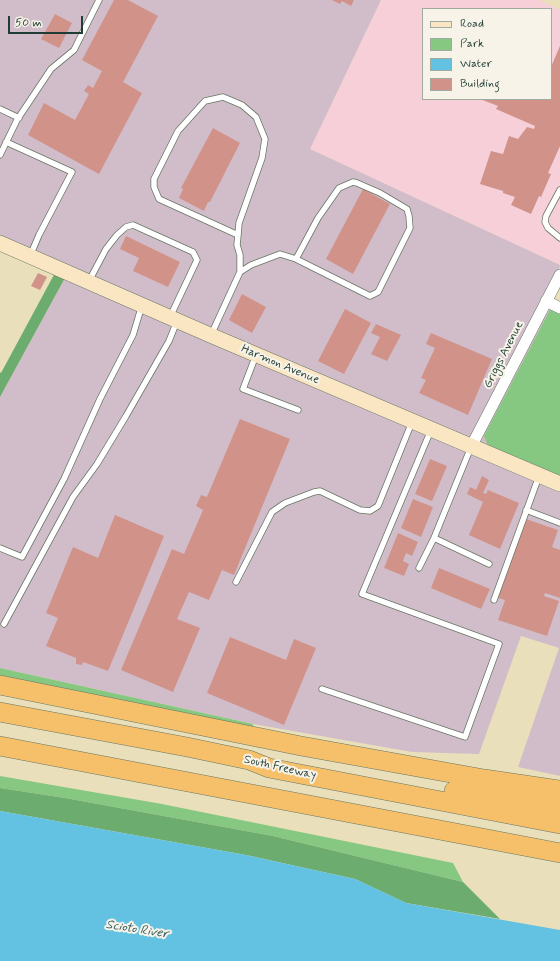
<!DOCTYPE html>
<style>
body{margin:0}
#map{position:relative;width:560px;height:961px;overflow:hidden;background:#eadfbb;font-family:Mynerve,sans-serif}
canvas{display:block}
.legend{position:absolute;left:422px;top:8px;width:130px;height:92px;box-sizing:border-box;background:#f7f3e8;border:1px solid #a1aaa0;margin:0;padding:5px 7px;list-style:none;font-size:12px;color:#1f3d34}
.legend li{display:flex;align-items:center;gap:8px;height:20px}
.legend b{width:20px;border:1px solid #a1aaa0}
.scale{position:absolute;left:8px;top:16px;width:75px;height:18px;box-sizing:border-box;border:2px solid #1f3d34;border-top:0;padding-left:5px;font-size:12px;line-height:14px;white-space:nowrap;color:#1f3d34;-webkit-text-stroke:3px #f7f3e8;paint-order:stroke}
</style>
<div id="map">
<canvas width="560" height="961"></canvas>
<ul class="legend">
<li><b style="height:5px;background:#fbe6c4"></b>Road</li>
<li><b style="height:11px;background:#86c881"></b>Park</li>
<li><b style="height:11px;background:#63c2e1"></b>Water</li>
<li><b style="height:11px;background:#d19389"></b>Building</li>
</ul>
<div class="scale">50 m</div>
</div>
<script>
const c = document.querySelector('canvas').getContext('2d');
c.lineJoin = 'round';
function fill(path, color) {
  c.fillStyle = color;
  c.fill(path, 'evenodd');
}
function shape(rows) {
  const path = new Path2D();
  for (const r of rows) {
    path.moveTo(r[0], r[1]);
    for (let i = 2; i < r.length; i += 2) path.lineTo(r[i], r[i + 1]);
  }
  return path;
}
function trace(path, color, width, dash) {
  c.strokeStyle = color;
  c.lineWidth = width;
  c.lineCap = dash ? 'butt' : 'round';
  c.setLineDash(dash || []);
  c.stroke(path);
}
function label(font, color, halo, rows, align = 'center') {
  c.font = font + ' Mynerve,sans-serif';
  c.lineWidth = 4;
  c.setLineDash([]);
  c.textBaseline = 'middle';
  c.strokeStyle = halo;
  c.fillStyle = color;
  for (const [text, x, y, turn = 0] of rows) {
    c.save();
    c.translate(x, y);
    c.rotate((+turn || 0) * Math.PI / 180);
    c.textAlign = isNaN(turn) ? turn : align;
    if (halo) c.strokeText(text, 0, 0);
    c.fillText(text, 0, 0);
    c.restore();
  }
}
const built = shape([
 [381,0,539,0,560,10,560,265,310,149],
 [423,9,551,9,551,99,423,99]
]);
const industrial = shape([
 [0,0,381,0,310,149,560,265,551,308,560,479,560,776,518,767,559,648,521,636,479,754,412,752,253,724,0,668,0,397,66,276,0,246]
]);
const green = shape([
 [551,308,560,312,560,479,489,448,484,436],
 [0,668,253,724,254,743,0,686],
 [0,776,162,804,453,863,463,882,273,836,65,798,0,788]
]);
const forest = shape([
 [56,271,66,276,0,397,0,372,1,373],
 [0,788,65,798,273,836,463,882,500,919,406,903,355,879,246,855,0,811]
]);
const water = shape([
 [0,811,246,855,355,879,406,903,560,930,560,961,0,961]
]);
const building = shape([
 [114,0,128,0,158,16,123,82,142,93,99,174,28,135,44,103,75,120,89,94,84,91,88,85,93,88,102,71,82,60],
 [332,0,354,0,351,6,342,1,340,4],
 [55,14,72,23,59,48,41,39],
 [560,46,560,146,548,173,551,174,541,197,539,196,531,214,511,205,515,197,503,193,503,191,480,184,491,151,503,154,509,136,518,139,527,127,534,129,535,126,496,109,498,106,480,99,551,99,551,67],
 [213,128,240,143,210,202,208,202,204,211,179,198,183,189,181,188],
 [363,189,390,204,353,274,326,259],
 [126,236,180,262,168,287,133,271,139,258,120,249],
 [38,273,47,277,40,290,31,286],
 [242,294,266,307,252,333,229,320],
 [345,309,371,323,344,374,318,361],
 [376,324,401,335,387,361,371,354,380,337,371,333],
 [431,333,492,359,468,415,419,393,426,380,421,378,435,348,426,344],
 [240,419,290,439,234,575,222,570,209,600,189,592,177,619,200,628,173,692,121,670,172,549,184,554,203,510,196,506,201,495,207,497],
 [430,459,447,466,432,501,415,494],
 [482,476,489,480,483,493,486,494,488,490,519,503,500,549,469,535,483,502,467,494,470,487,476,490],
 [413,499,433,507,421,537,401,528],
 [115,515,164,536,108,671,83,662,82,665,76,664,76,658,46,646,58,618,46,613,73,547,98,558],
 [526,519,558,530,552,547,560,550,560,598,545,593,544,596,559,601,547,636,498,620,505,600,498,598],
 [398,533,418,542,412,556,406,553,403,561,409,564,404,576,384,568],
 [439,568,490,589,481,609,431,588],
 [230,637,286,660,294,639,316,648,284,725,207,693]
]);
const service = shape([
 [0,109,19,118],
 [6,142,72,172,39,235,30,256],
 [0,155,17,120,51,69,74,50,99,0],
 [560,190,546,216,545,222,548,228,560,238],
 [240,272,251,265,280,254,296,259,370,296,378,292,410,228,409,216,407,209,380,193,357,183,353,182,339,188,318,218,296,259],
 [89,281,106,249,117,235,126,227,133,225,193,252,197,260,170,317],
 [211,335,240,272,240,255,237,245,238,235,239,223,262,158,265,139,256,117,242,105,223,97,205,101,178,131,154,179,154,187,159,199,238,235],
 [256,355,243,389,298,410],
 [526,510,560,523],
 [434,538,489,564],
 [0,548,22,557,64,479,100,399,133,335,142,305],
 [419,568,434,538,471,447],
 [236,582,272,512,285,503,314,492,320,491,360,510,370,511,378,506,412,422],
 [494,600,539,476],
 [4,624,73,497,97,464,126,416,169,341,177,321],
 [322,689,465,737,499,644,362,594,431,430]
]);
const minor = shape([
 [546,301,560,308],
 [471,447,560,275]
]);
const secondary = shape([
 [0,243,210,335,560,484]
]);
const motorway = shape([
 [0,685,301,746,484,779,560,790],
 [0,712,187,747,249,760,269,768,560,824],
 [0,746,560,853],
 [454,791,486,796,560,806]
]);
const streetNames = [
 ["Griggs Avenue",504,355,-63],
 ["Harmon Avenue",280,365,23],
 ["South Freeway",280,768,13]
];
const waterNames = [
 ["Scioto River",137,930,9]
];
fill(built, '#f6cfd8');
fill(industrial, '#d1bdca');
fill(green, '#86c881');
fill(forest, '#6cac6f');
fill(water, '#63c2e1');
fill(building, '#d19389');
trace(service, '#667663', 7);
trace(minor, '#667663', 12);
trace(secondary, '#667663', 16);
trace(motorway, '#667663', 20);
trace(service, '#fff', 5.5);
trace(minor, '#fff', 11);
trace(secondary, '#fbe6c4', 15);
trace(motorway, '#f6c06b', 19);
label('12px', '#1f3d34', '#f7f3e8', streetNames);
label('italic 13px', '#305e5f', '#f7f3e8', waterNames);
</script>
